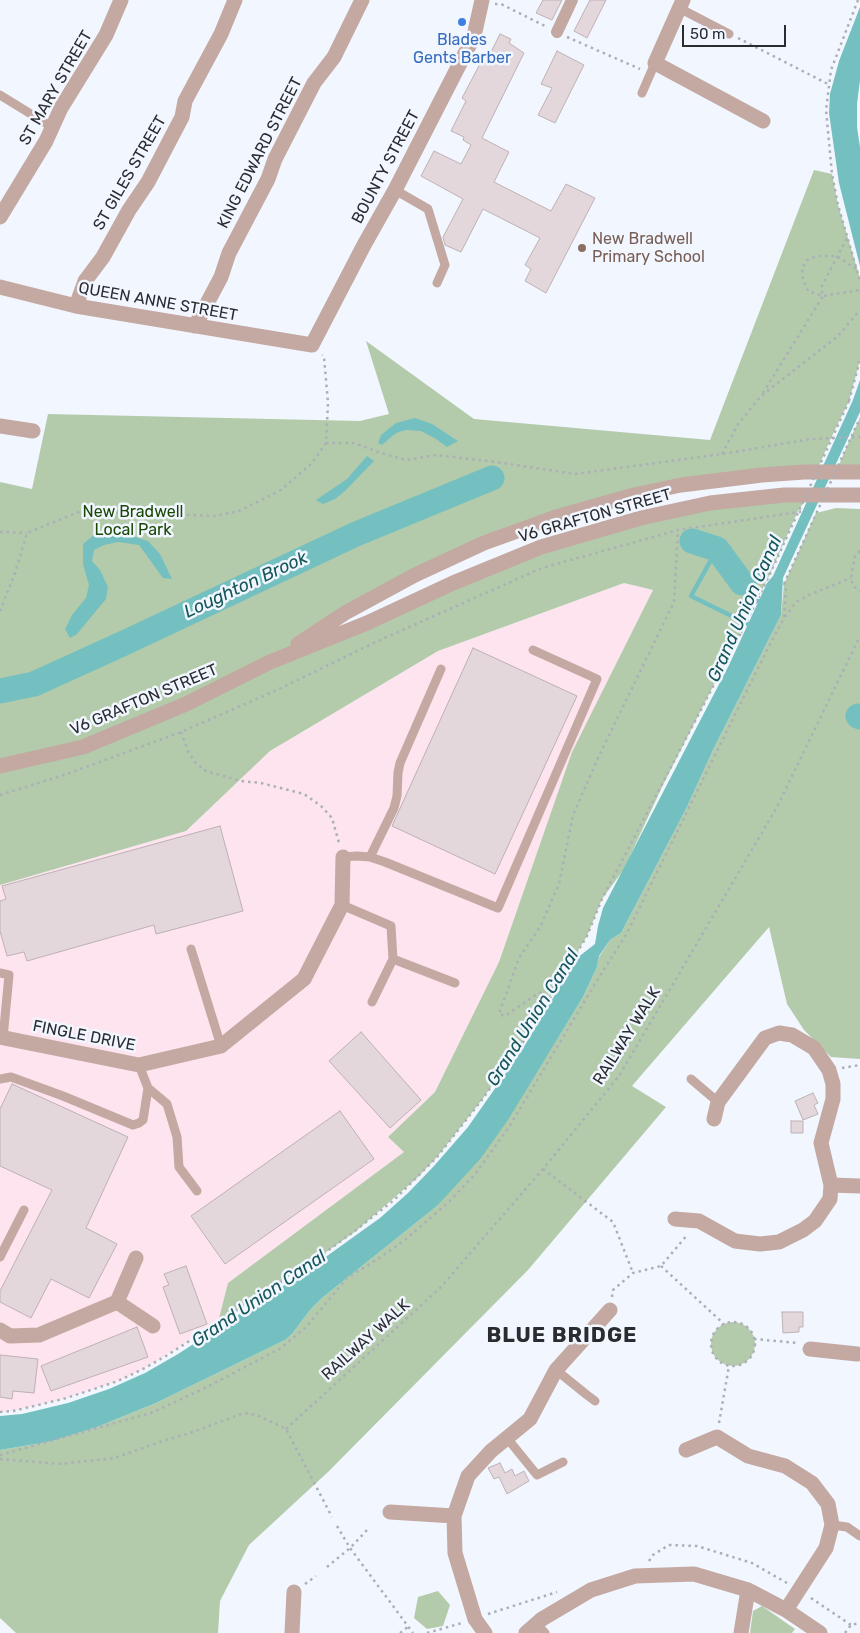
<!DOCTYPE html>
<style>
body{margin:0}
#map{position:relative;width:860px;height:1633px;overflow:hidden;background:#f1f6ff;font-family:Rubik,sans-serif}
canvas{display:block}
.scale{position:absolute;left:682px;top:25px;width:104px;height:22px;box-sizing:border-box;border:2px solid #2a2c30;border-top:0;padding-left:6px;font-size:15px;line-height:18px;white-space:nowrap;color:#2a2c30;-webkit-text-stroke:4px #f1f6ff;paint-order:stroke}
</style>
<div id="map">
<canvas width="860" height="1633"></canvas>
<div class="scale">50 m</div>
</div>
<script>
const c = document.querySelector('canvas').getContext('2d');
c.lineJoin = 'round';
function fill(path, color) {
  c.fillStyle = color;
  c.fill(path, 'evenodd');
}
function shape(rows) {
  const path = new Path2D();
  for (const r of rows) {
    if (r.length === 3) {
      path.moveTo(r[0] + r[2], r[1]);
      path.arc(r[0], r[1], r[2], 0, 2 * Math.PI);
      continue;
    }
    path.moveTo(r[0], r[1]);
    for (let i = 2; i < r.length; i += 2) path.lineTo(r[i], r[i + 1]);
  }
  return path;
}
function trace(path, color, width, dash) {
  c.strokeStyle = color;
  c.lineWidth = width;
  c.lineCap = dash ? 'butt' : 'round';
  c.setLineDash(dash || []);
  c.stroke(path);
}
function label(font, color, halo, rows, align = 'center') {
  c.font = font + ' Rubik,sans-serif';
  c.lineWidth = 5;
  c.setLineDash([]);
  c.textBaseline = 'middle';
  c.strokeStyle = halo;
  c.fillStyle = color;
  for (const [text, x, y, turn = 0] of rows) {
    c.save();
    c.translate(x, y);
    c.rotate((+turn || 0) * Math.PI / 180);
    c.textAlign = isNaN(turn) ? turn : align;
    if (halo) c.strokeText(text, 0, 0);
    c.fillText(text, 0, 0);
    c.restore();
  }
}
const industrial = shape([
 [624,583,653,590,572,752,499,962,435,1092,388,1137,404,1152,228,1283,218,1322,199,1335,143,1369,118,1381,63,1399,13,1411,0,1412,0,885,186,831,270,751,438,651]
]);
const green = shape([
 [814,170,832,174,838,205,860,278,860,360,849,401,831,438,814,477,681,485,484,543,274,660,418,593,641,518,811,492,798,511,769,576,662,787,624,869,602,899,587,936,579,949,574,965,556,987,526,1038,481,1101,437,1157,417,1178,356,1231,315,1260,218,1322,228,1283,404,1152,388,1137,435,1092,499,962,572,752,653,590,624,583,438,651,270,751,186,831,0,885,0,482,32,489,48,414,360,421,389,414,366,341,474,419,710,440],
 [860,418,860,474,835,474,851,437],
 [836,508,860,509,860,1059,831,1057,804,1030,787,1004,769,927,632,1086,666,1107,528,1270,328,1472,249,1545,220,1601,218,1633,16,1633,0,1618,0,1450,53,1441,97,1427,156,1403,285,1340,292,1334,310,1310,322,1298,437,1206,530,1083,583,997,597,967,599,957,610,940,621,933,686,809,713,750,781,615,784,584,816,513],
 [733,1344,22],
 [438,1591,450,1605,443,1626,427,1629,414,1618,418,1597],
 [762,1606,795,1629,792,1633,750,1633,753,1611]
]);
const water = shape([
 [860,7,860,80,857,104,857,127,860,147,860,266,839,183,829,113,830,94,839,61],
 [860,380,860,412,783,578,781,615,713,750,686,809,621,933,610,940,599,956,597,967,583,997,508,1120,481,1158,437,1206,322,1298,310,1310,292,1334,285,1340,156,1403,97,1427,53,1441,0,1450,0,1416,22,1414,68,1403,109,1389,145,1373,178,1354,306,1271,380,1218,408,1193,434,1166,468,1127,522,1050,577,958,595,944,598,926,603,908,729,665,767,583,773,576,853,400],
 [415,418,432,424,458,441,447,447,436,439,421,431,406,430,396,433,382,445,378,443,381,435,396,423],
 [367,456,374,461,345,491,335,499,323,504,316,500,347,479],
 [109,531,129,535,148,541,160,554,172,579,163,578,139,545,118,542,104,545,94,550,92,561,100,570,108,587,106,599,77,634,70,638,65,629,72,615,86,598,89,585,83,564,83,544,94,535]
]);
const stream = shape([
 [717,549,691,596,752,626],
 [748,597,763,603],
 [736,619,758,576]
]);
const river = shape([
 [692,541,717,549,742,583],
 [0,691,34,684,122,644,356,534,492,478],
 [858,716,860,717]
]);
const building = shape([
 [543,0,562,0,552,20,536,13,543,0],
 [590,0,606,0,587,38,574,31,590,0],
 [500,34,511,39,509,43,524,53,482,138,509,152,494,182,551,211,566,184,595,198,546,293,525,281,531,269,525,265,540,238,483,209,461,252,445,245,443,237,463,199,421,176,434,151,461,164,471,145,463,140,464,137,451,131,466,101,462,98,481,62,485,64,500,34],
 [557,51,584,65,555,123,538,115,552,88,541,84,557,51],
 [473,648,577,696,495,874,392,826,473,648],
 [220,826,243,911,156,934,154,925,27,961,24,952,7,956,0,931,0,901,6,899,2,886,220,826],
 [361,1032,421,1100,390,1128,329,1061,361,1032],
 [12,1084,128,1137,86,1228,117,1244,89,1298,51,1279,31,1318,0,1302,0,1291,52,1190,0,1166,0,1109,12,1084],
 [813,1093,818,1103,814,1105,818,1114,803,1120,795,1101,813,1093],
 [340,1111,374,1159,225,1264,191,1216,340,1111],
 [791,1121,803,1121,803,1133,791,1133,791,1121],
 [186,1266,207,1324,180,1334,163,1287,169,1285,164,1274,186,1266],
 [782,1312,803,1312,803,1327,799,1327,799,1332,783,1333,782,1312],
 [137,1327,148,1357,51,1391,41,1366,137,1327],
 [0,1355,38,1359,34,1393,13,1391,12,1399,0,1397,0,1355],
 [500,1463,505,1473,512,1469,515,1476,524,1471,529,1481,507,1494,499,1477,494,1479,488,1468,500,1463]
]);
const path = shape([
 [858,0,831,70,826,110,832,174,838,205,860,281],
 [495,4,501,4,547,27],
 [567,37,640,69],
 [738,38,828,84],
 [856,269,837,256,817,256,807,260,802,269,803,279,808,291,823,296,860,290],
 [763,393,823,296,821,288,847,238],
 [849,401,860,360],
 [326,443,354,443,381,453,406,460,436,455,496,462,575,474,722,454,811,439,860,437],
 [722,454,738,424,761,396,838,336,860,310],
 [0,532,27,533],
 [860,551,855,556,851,578,853,586,860,591],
 [0,611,15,573,27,533,81,511,215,516,239,511,281,490,312,463,326,443,328,403,324,357,322,355],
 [785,617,796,602,809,595,851,578],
 [181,732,188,751,195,762,206,771,241,781,261,783,304,794,321,806,332,818,339,843],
 [0,795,67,774,181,732,277,690,380,640,542,568,678,530,805,511],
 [554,988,537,994,505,1016,499,1014,519,958,540,927,559,884,573,815,599,756,674,602,678,530],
 [842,1068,860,1065],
 [543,1169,613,1222,633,1273],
 [661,1266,724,1324],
 [612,1297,613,1290,633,1273,661,1266,688,1234],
 [733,1344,22],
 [754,1339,798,1343],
 [0,1412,13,1411,63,1399,91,1390,118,1381,143,1369,166,1356,315,1260,356,1230,394,1200,437,1157,481,1101,526,1038,587,936,602,899,741,633],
 [719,1423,729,1366],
 [286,1429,441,1287,543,1169,619,1076,777,807,860,636],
 [0,1455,151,1413,207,1387,281,1348,306,1327,347,1278,381,1257,406,1239,449,1202,476,1173,509,1127,601,974,626,935,769,646,784,618,786,588,784,584],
 [0,1459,61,1464,114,1458,163,1441,193,1432,244,1413,257,1415,286,1429,332,1517],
 [337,1526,350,1548,413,1633],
 [649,1561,653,1555,669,1545,697,1546,752,1563,787,1583],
 [327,1567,350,1548,368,1529],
 [305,1584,316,1576],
 [811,1598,851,1625],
 [488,1614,557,1592],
 [400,1633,408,1627],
 [427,1633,462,1623],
 [845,1633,851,1625,860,1623]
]);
const service = shape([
 [679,8,729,34],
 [642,93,655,63],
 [0,95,52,127],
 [395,190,428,209,445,265,437,283],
 [343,857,357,856,370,857,385,862,498,908,597,679,533,650],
 [370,857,394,808,397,796,398,773,400,763,441,669],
 [342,905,391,926,393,959,455,983],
 [191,949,221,1046],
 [0,973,9,975,3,1038],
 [372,1002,393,959],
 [0,1079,11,1077,63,1096,133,1125,139,1123,143,1120,148,1088,139,1065],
 [691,1079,718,1102],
 [148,1088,167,1104,177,1137,179,1167,197,1191],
 [0,1257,24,1210],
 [556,1370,587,1395,595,1401],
 [507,1438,537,1475,563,1462],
 [832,1525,847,1527,860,1536],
 [536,1624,545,1633]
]);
const pedestrian = shape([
 [557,32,572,0]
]);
const minor = shape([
 [683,0,655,63,763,121],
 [0,217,46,141,61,108,106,35,121,0],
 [0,287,76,306,312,345,364,245,395,190,474,36,482,0],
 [76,306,85,281,103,257,129,210,148,182,182,117,185,101,221,34,235,0],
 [195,326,221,277,229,253,268,179,275,159,314,83,334,57,362,0],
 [0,426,33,431],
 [0,1037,139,1065,221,1046,304,979,342,905,343,857],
 [831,1185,860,1186],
 [675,1219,699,1221,735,1241,760,1244,779,1242,803,1230,815,1221,830,1199,831,1185,821,1143,833,1099,833,1084,829,1070,814,1048,792,1035,779,1033,765,1038,718,1102,714,1119],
 [117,1302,153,1326],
 [0,1330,10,1336,39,1335,117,1302,136,1258],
 [810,1349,857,1354],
 [686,1450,717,1437,748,1456,785,1466,812,1483,828,1504,832,1525,826,1548,786,1610],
 [390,1512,454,1516],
 [292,1633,294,1592],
 [485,1633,475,1619,455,1553,454,1516,468,1476,491,1451,530,1419,556,1370,610,1310],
 [526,1633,542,1619,591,1590,635,1576,694,1574,748,1590,786,1610,820,1633],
 [741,1633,748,1590]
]);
const tertiary = shape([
 [298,644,345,613,415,575,484,543,556,517,634,495,681,485,762,475,804,472,860,472],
 [0,766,83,747,186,704,270,662,367,623,453,583,541,547,641,518,710,503,784,495,860,495]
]);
const pathBridge = shape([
 [784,584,860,418],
 [741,633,769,576,849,401]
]);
const markers = [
 [462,22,5,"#3f7fe0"],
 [582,248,5,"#8d6e63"]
];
const shopNames = [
 ["Blades",462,40],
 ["Gents Barber",462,58]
];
const streetNames = [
 ["ST MARY STREET",56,88,-60],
 ["KING EDWARD STREET",260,153,-63],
 ["BOUNTY STREET",386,167,-62],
 ["ST GILES STREET",130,173,-60],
 ["QUEEN ANNE STREET",158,302,10],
 ["V6 GRAFTON STREET",595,516,-16],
 ["V6 GRAFTON STREET",144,700,-23],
 ["FINGLE DRIVE",84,1036,11],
 ["RAILWAY WALK",627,1036,-58],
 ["RAILWAY WALK",366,1340,-42]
];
const educationNames = [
 ["New Bradwell",592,239],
 ["Primary School",592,257]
];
const parkNames = [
 ["New Bradwell",133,512],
 ["Local Park",133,530]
];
const waterNames = [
 ["Loughton Brook",246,585,-25],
 ["Grand Union Canal",745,609,-66],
 ["Grand Union Canal",533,1018,-58],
 ["Grand Union Canal",259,1299,-34]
];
const districtNames = [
 ["BLUE BRIDGE",562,1336]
];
fill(industrial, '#fde4ee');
fill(green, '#b3cbab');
fill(water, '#74c0c0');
trace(stream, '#74c0c0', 4.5);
trace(river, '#74c0c0', 25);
fill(building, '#e4d7db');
trace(building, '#beb1b5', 1);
trace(path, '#abafb6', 2.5, [2.5, 4]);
trace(service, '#c4a8a2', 9);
trace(pedestrian, '#c4a8a2', 12);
trace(minor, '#c4a8a2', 15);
trace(tertiary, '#c4a8a2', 15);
trace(pathBridge, '#abafb6', 2.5, [2.5, 4]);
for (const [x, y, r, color] of markers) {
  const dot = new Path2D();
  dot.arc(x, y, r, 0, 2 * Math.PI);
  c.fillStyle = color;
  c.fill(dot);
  trace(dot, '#f1f6ff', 2);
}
label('16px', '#366cbe', '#f1f6ff', shopNames);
label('16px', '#2a2c30', '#f1f6ff', streetNames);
label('16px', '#785e54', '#f1f6ff', educationNames, 'left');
label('16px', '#194705', '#f1f6ff', parkNames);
label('italic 18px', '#155658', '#f1f6ff', waterNames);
c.letterSpacing = '1px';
label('bold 21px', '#2a2c30', '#f1f6ff', districtNames);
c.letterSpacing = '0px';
</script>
